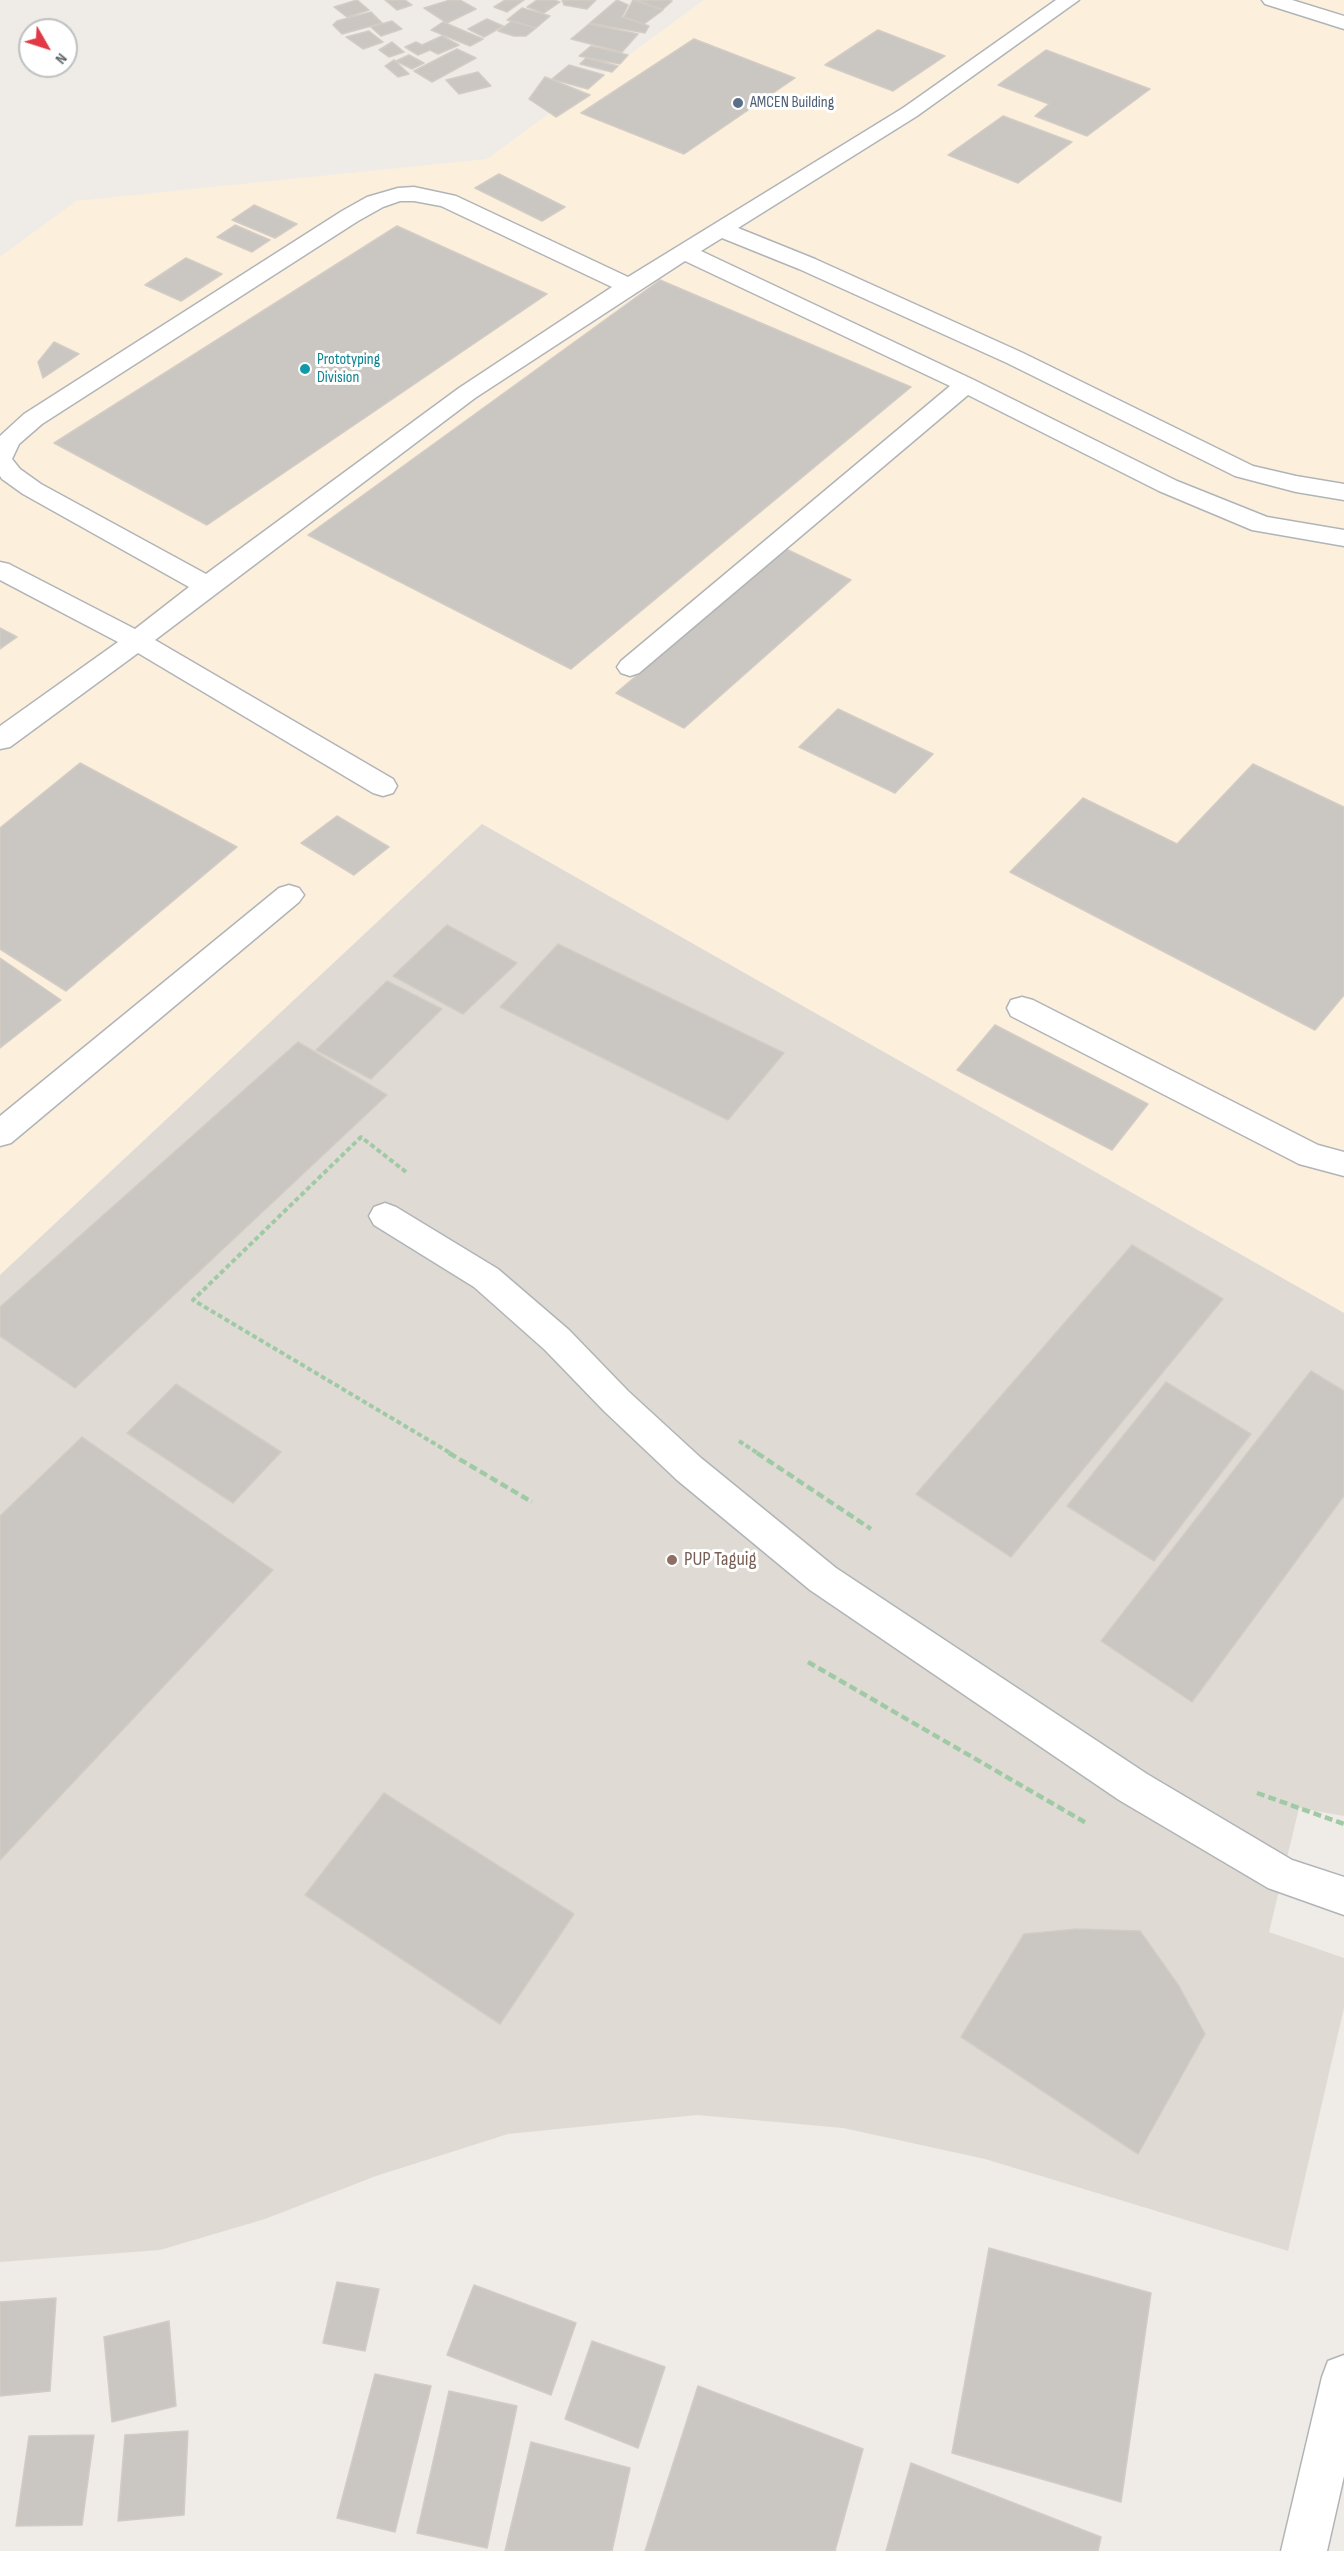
<!DOCTYPE html>
<style>
body{margin:0}
#map{position:relative;width:1344px;height:2551px;overflow:hidden;background:#efebe6;font-family:"Sofia Sans Condensed",sans-serif}
canvas{display:block}
.north{position:absolute;left:18px;top:18px;width:60px;height:60px;box-sizing:border-box;background:#fff;border:2px solid #bec0c1;border-radius:50%;rotate:129deg;font-size:16px;font-weight:700;line-height:24px;text-align:center;color:#5d6265}
.north::after{content:'';display:block;margin:auto;width:21px;height:27px;background:#e13a46;clip-path:polygon(50% 0,100% 100%,50% 72%,0 100%)}
</style>
<div id="map">
<canvas width="1344" height="2551"></canvas>
<div class="north">N</div>
</div>
<script>
const c = document.querySelector('canvas').getContext('2d');
c.lineJoin = 'round';
function fill(path, color) {
  c.fillStyle = color;
  c.fill(path, 'evenodd');
}
function shape(rows) {
  const path = new Path2D();
  for (const r of rows) {
    path.moveTo(r[0], r[1]);
    for (let i = 2; i < r.length; i += 2) path.lineTo(r[i], r[i + 1]);
  }
  return path;
}
function trace(path, color, width, dash) {
  c.strokeStyle = color;
  c.lineWidth = width;
  c.lineCap = dash ? 'butt' : 'round';
  c.setLineDash(dash || []);
  c.stroke(path);
}
function label(font, color, halo, rows, align = 'center') {
  c.font = font + ' "Sofia Sans Condensed",sans-serif';
  c.lineWidth = 6;
  c.setLineDash([]);
  c.textBaseline = 'middle';
  c.strokeStyle = halo;
  c.fillStyle = color;
  for (const [text, x, y, turn = 0] of rows) {
    c.save();
    c.translate(x, y);
    c.rotate((+turn || 0) * Math.PI / 180);
    c.textAlign = isNaN(turn) ? turn : align;
    if (halo) c.strokeText(text, 0, 0);
    c.fillText(text, 0, 0);
    c.restore();
  }
}
const commercial = shape([
 [704,0,1344,0,1344,1313,482,824,0,1275,0,257,76,201,487,159]
]);
const education = shape([
 [482,824,1344,1313,1344,1816,1299,1808,1269,1932,1344,1958,1344,2008,1288,2251,985,2159,843,2128,697,2115,508,2134,376,2176,265,2219,160,2250,0,2262,0,1275]
]);
const building = shape([
 [357,0,369,10,347,17,334,7,357,0],
 [385,0,405,0,412,5,397,10,385,0],
 [450,0,460,0,476,9,447,23,424,8,450,0],
 [505,0,524,0,507,12,494,7,505,0],
 [537,0,554,0,560,2,544,13,527,7,537,0],
 [562,0,596,0,587,9,564,5,562,0],
 [617,0,628,5,622,17,649,26,645,33,590,23,617,0],
 [633,0,663,10,644,24,624,17,633,0],
 [636,0,669,0,672,1,662,10,636,0],
 [522,8,550,16,536,28,507,20,522,8],
 [371,12,382,23,342,34,333,25,337,21,371,12],
 [487,19,503,26,484,37,468,29,487,19],
 [392,21,402,29,381,36,371,27,392,21],
 [512,21,536,28,526,36,514,36,498,31,512,21],
 [443,22,483,39,470,46,431,30,443,22],
 [589,24,638,34,622,52,571,39,589,24],
 [878,30,945,56,893,91,825,65,878,30],
 [369,31,383,42,363,49,346,37,369,31],
 [442,36,459,45,438,54,430,50,418,55,405,47,416,42,422,45,442,36],
 [694,39,795,78,684,154,581,113,694,39],
 [392,42,404,52,389,57,379,50,392,42],
 [591,46,628,55,620,64,579,56,591,46],
 [457,49,476,58,432,82,414,71,457,49],
 [1046,50,1150,89,1087,136,1035,116,1049,104,998,85,1046,50],
 [409,55,424,63,412,69,396,61,409,55],
 [586,58,618,66,612,72,580,64,586,58],
 [394,60,409,74,398,77,385,66,394,60],
 [569,65,604,75,588,89,552,79,569,65],
 [478,72,491,86,459,94,446,80,478,72],
 [545,77,590,95,556,117,529,99,545,77],
 [1003,116,1072,142,1018,183,948,155,1003,116],
 [499,174,565,207,542,221,475,188,499,174],
 [254,205,297,224,275,238,232,220,254,205],
 [235,225,270,240,252,252,217,237,235,225],
 [397,226,547,294,207,525,54,443,397,226],
 [186,258,222,274,181,301,145,285,186,258],
 [660,280,911,387,571,669,308,535,660,280],
 [54,342,79,354,43,378,38,362,54,342],
 [786,549,851,580,684,728,616,693,786,549],
 [0,628,17,637,0,649,0,628],
 [838,709,933,754,895,793,799,747,838,709],
 [80,763,237,847,66,991,0,949,0,828,80,763],
 [1253,764,1344,807,1344,995,1315,1030,1010,872,1083,798,1177,844,1253,764],
 [337,816,389,847,354,875,301,843,337,816],
 [447,925,517,963,463,1014,393,976,447,925],
 [558,944,784,1053,728,1120,500,1007,558,944],
 [0,958,61,1000,0,1048,0,958],
 [387,981,442,1009,371,1079,316,1050,387,981],
 [995,1025,1148,1104,1112,1150,957,1070,995,1025],
 [298,1042,387,1095,75,1388,0,1336,0,1307,298,1042],
 [1132,1245,1223,1299,1011,1557,916,1494,1132,1245],
 [1311,1371,1344,1391,1344,1496,1192,1702,1101,1641,1311,1371],
 [1166,1382,1251,1434,1154,1561,1067,1506,1166,1382],
 [176,1384,281,1452,233,1503,127,1433,176,1384],
 [82,1437,273,1570,0,1860,0,1516,82,1437],
 [384,1793,574,1914,500,2024,305,1895,384,1793],
 [1077,1929,1140,1931,1179,1986,1205,2034,1138,2154,961,2037,1024,1934,1077,1929],
 [989,2248,1151,2293,1121,2502,952,2453,989,2248],
 [337,2282,379,2289,365,2351,323,2343,337,2282],
 [474,2285,576,2323,551,2395,447,2355,474,2285],
 [56,2298,50,2391,0,2396,0,2302,56,2298],
 [169,2321,176,2406,112,2422,104,2337,169,2321],
 [592,2341,665,2367,638,2448,565,2419,592,2341],
 [375,2374,431,2386,395,2532,337,2518,375,2374],
 [698,2386,863,2449,835,2551,645,2551,698,2386],
 [449,2391,517,2406,487,2548,417,2533,449,2391],
 [188,2431,184,2515,118,2521,125,2435,188,2431],
 [94,2435,82,2525,16,2526,29,2436,94,2435],
 [531,2442,630,2468,612,2551,505,2551,531,2442],
 [911,2463,1101,2537,1098,2551,886,2551,911,2463]
]);
const pathFar1 = shape([
 [406,1172,361,1137,193,1300,452,1454],
 [739,1441,759,1454]
]);
const path = shape([
 [449,1453,532,1502],
 [757,1453,871,1529],
 [808,1662,1088,1824],
 [1257,1793,1344,1824]
]);
const service = shape([
 [1056,0,1079,0,917,116,738,228,815,259,1023,353,1253,466,1296,476,1344,484,1344,500,1296,492,1235,476,1007,363,799,269,722,238,701,251,974,380,1177,481,1267,517,1344,530,1344,546,1252,530,1159,491,968,395,639,673,630,676,621,673,617,667,621,661,950,386,685,261,475,398,155,640,393,779,397,786,393,793,383,796,373,793,138,653,10,747,0,749,0,726,118,642,0,580,0,562,9,564,135,629,189,587,23,494,2,479,0,476,0,436,24,414,342,211,367,197,398,188,414,187,456,196,628,277,903,108,1056,0],
 [400,201,414,201,441,206,612,287,459,388,206,574,41,484,20,469,12,459,19,444,42,424,358,221,383,207,400,201],
 [1262,0,1292,0,1344,16,1344,29,1265,4,1262,0],
 [289,885,299,888,304,895,299,902,11,1143,0,1146,0,1116,279,888,289,885],
 [1022,997,1033,1000,1318,1145,1344,1152,1344,1176,1299,1164,1011,1016,1007,1008,1011,1000,1022,997],
 [385,1203,396,1207,498,1269,569,1330,628,1391,701,1458,836,1568,1147,1774,1292,1860,1344,1877,1344,1915,1268,1888,1119,1800,810,1590,677,1480,604,1411,545,1350,474,1287,374,1225,369,1216,374,1207,385,1203]
]);
const minor = shape([
 [1344,2355,1344,2476,1327,2551,1281,2551,1322,2377,1328,2361,1344,2355]
]);
const markers = [
 [738,103,6,"#5c6f8a"],
 [305,369,6,"#0f9aa8"],
 [672,1560,6,"#8d6e63"]
];
const farServicenames = [
 ["AMCEN Building",750,103]
];
const farCulturenames = [
 ["Prototyping",317,360],
 ["Division",317,378]
];
const educationNames = [
 ["PUP Taguig",684,1560]
];
fill(commercial, '#fcf0dd');
fill(education, '#dfdbd4');
fill(building, '#cac6c2');
trace(building, '#d3ccc4', 1.5);
trace(service, '#b1b4b7', 3);
trace(minor, '#b1b4b7', 3);
trace(pathFar1, '#a0caa5', 4, [5, 3]);
trace(path, '#a0caa5', 4.5, [8, 4]);
fill(service, '#fff');
fill(minor, '#fff');
for (const [x, y, r, color] of markers) {
  const dot = new Path2D();
  dot.arc(x, y, r, 0, 2 * Math.PI);
  c.fillStyle = color;
  c.fill(dot);
  trace(dot, '#fff', 2);
}
label('16px', '#4e5e75', '#fff', farServicenames, 'left');
label('16px', '#0d838f', '#fff', farCulturenames, 'left');
label('20px', '#785e54', '#fff', educationNames, 'left');
</script>
